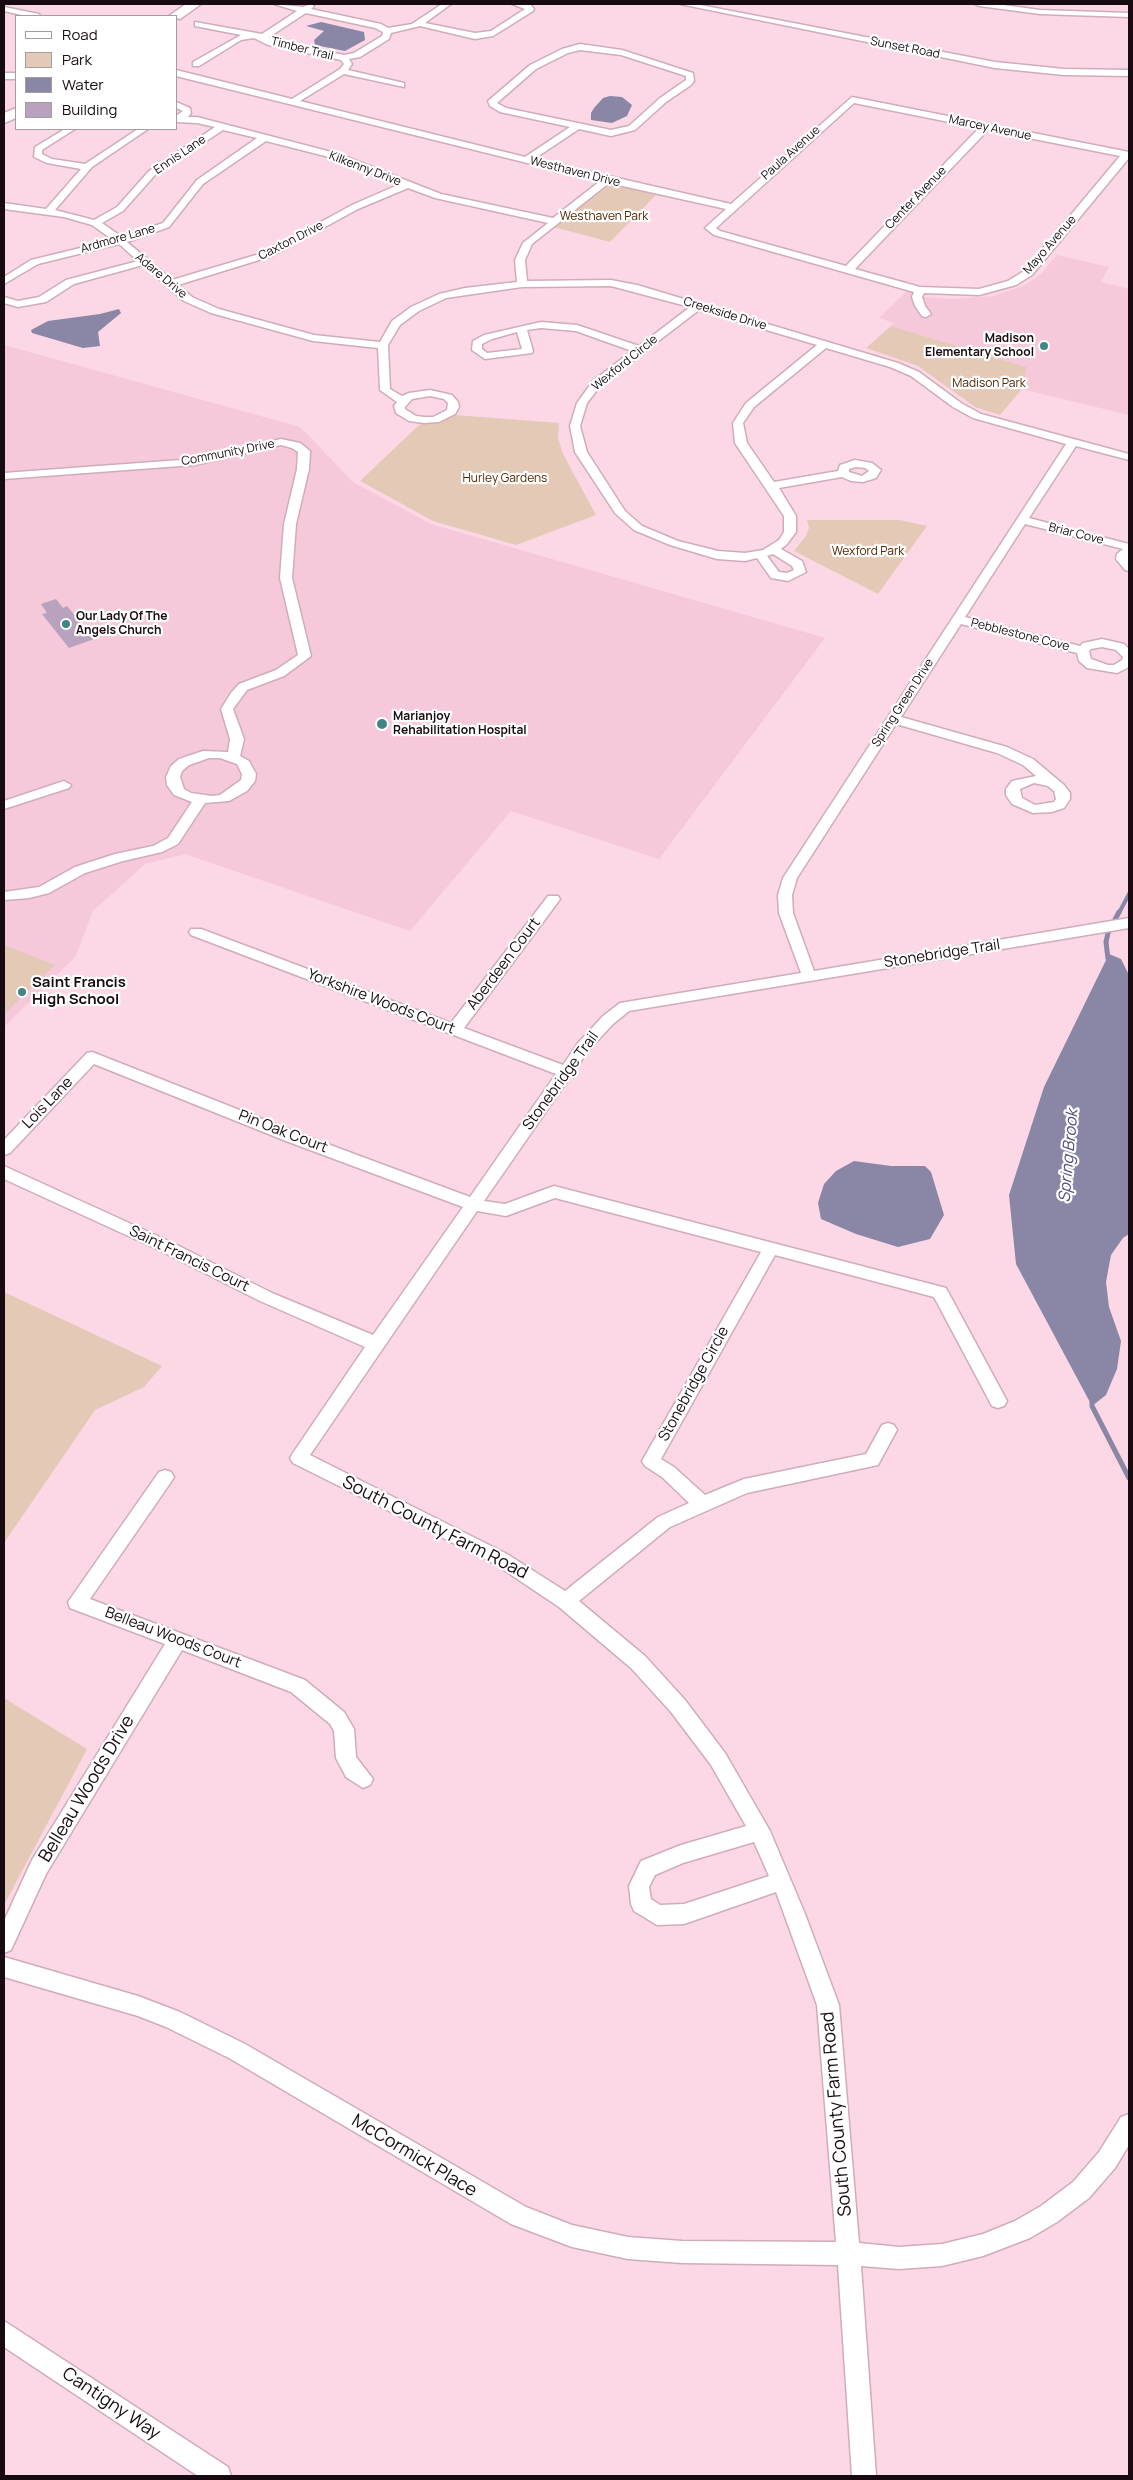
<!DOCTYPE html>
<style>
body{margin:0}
#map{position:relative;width:1133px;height:2480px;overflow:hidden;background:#fcd7e6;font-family:Manrope,sans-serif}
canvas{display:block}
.frame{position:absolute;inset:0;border:5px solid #170b11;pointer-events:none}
.legend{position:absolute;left:15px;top:15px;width:162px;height:115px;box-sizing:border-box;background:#fff;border:1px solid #a29da0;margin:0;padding:6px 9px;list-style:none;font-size:15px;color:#170b11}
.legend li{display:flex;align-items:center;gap:10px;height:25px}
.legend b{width:25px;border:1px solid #a29da0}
</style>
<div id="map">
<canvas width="1133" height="2480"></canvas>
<div class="frame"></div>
<ul class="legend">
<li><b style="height:6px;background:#fff"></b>Road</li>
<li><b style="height:14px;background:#e5c9b7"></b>Park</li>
<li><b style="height:14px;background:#8986a6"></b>Water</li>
<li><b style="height:14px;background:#b9a2bd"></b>Building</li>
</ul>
</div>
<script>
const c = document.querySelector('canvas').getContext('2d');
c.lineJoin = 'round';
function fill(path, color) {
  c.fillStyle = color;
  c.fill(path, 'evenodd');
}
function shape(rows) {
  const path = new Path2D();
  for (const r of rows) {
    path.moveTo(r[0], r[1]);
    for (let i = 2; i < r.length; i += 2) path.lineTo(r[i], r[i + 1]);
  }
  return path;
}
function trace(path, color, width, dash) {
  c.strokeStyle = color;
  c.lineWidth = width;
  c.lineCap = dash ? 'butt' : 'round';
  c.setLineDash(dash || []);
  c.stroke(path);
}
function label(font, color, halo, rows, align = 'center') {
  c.font = font + ' Manrope,sans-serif';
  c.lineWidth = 4.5;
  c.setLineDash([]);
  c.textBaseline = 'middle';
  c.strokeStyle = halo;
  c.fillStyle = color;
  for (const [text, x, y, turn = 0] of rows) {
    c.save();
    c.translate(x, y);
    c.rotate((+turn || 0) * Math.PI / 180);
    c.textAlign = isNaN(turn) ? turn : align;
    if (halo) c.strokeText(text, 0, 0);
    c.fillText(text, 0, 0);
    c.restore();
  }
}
const built = shape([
 [1057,255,1109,267,1101,282,1129,289,1129,415,1022,389,1025,367,891,326,894,323,879,318,907,291,923,297,953,299,994,296,1025,285,1042,273],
 [4,345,300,427,353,482,431,524,825,638,659,859,511,811,410,931,185,854,145,864,93,911,75,957,4,1027]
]);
const green = shape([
 [614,185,656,195,610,242,554,227,608,186],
 [891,326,1026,367,1022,389,1000,415,975,407,918,366,866,348],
 [455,415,559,423,558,438,563,454,596,515,516,545,433,521,360,481,419,425],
 [807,520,900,520,927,526,878,594,794,551,806,536,809,528],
 [4,945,55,965,4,1014],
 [4,1292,162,1366,144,1387,95,1410,4,1543],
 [4,1698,87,1749,4,1905]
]);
const water = shape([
 [321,22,364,32,365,40,345,51,315,45,314,40,324,31,306,26],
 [610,96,622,97,632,105,627,116,612,123,591,120,591,113,594,108,603,98],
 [119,309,121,313,98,332,100,346,83,348,32,333,31,330,48,321,100,314],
 [1109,954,1121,959,1129,975,1129,1234,1123,1238,1111,1255,1106,1282,1109,1307,1121,1341,1117,1369,1106,1395,1092,1406,1016,1264,1009,1195,1044,1087],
 [854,1161,891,1166,925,1166,931,1172,944,1215,930,1239,898,1247,856,1234,821,1219,818,1203,824,1184,836,1171]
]);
const streamFar1 = shape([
 [1119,913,1129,894]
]);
const stream = shape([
 [1108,959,1106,942,1108,933,1119,912],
 [1092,1401,1092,1406,1129,1478]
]);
const building = shape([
 [56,599,63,608,67,606,94,639,69,648,42,614,47,613,41,604]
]);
const street = shape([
 [274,4,303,7,311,4,314,6,311,9,381,24,388,28,412,24,442,4,451,4,425,23,475,33,491,31,525,9,512,4,530,4,534,9,533,11,493,36,475,39,420,26,391,33,389,39,360,57,349,59,352,64,348,70,404,83,404,87,344,74,300,101,525,157,570,127,500,112,490,106,488,101,530,65,562,49,580,44,622,50,693,73,694,81,691,85,666,102,635,130,611,136,579,129,534,159,731,204,852,97,1129,152,1129,158,1032,275,1016,285,979,295,924,293,922,297,925,306,931,314,926,317,922,316,915,306,912,297,914,292,714,235,705,228,726,209,609,183,532,244,525,260,527,281,611,280,637,285,898,363,919,372,961,403,981,414,1129,454,1129,460,1076,446,1029,518,1129,544,1129,571,1125,570,1116,559,1117,554,1123,549,1025,524,965,617,1080,646,1083,643,1102,639,1124,644,1129,649,1129,667,1117,673,1087,668,1079,661,1077,653,961,624,901,717,1007,747,1033,759,1064,785,1070,793,1070,799,1064,808,1052,812,1033,813,1012,804,1006,795,1006,789,1012,781,1036,776,1023,765,997,753,896,724,797,878,792,895,793,913,814,971,1129,918,1129,928,629,1011,613,1024,588,1051,484,1201,505,1204,554,1186,946,1288,1007,1401,1004,1406,998,1408,992,1406,934,1297,775,1255,661,1459,674,1467,705,1495,744,1479,866,1454,882,1425,888,1423,894,1425,897,1430,878,1465,747,1493,670,1527,579,1601,645,1656,685,1700,725,1753,770,1831,805,1914,839,2005,859,2243,899,2247,942,2244,983,2234,1015,2221,1041,2206,1073,2182,1099,2152,1121,2117,1129,2114,1129,2145,1115,2168,1089,2198,1057,2222,1030,2238,983,2256,942,2266,899,2269,861,2266,876,2476,852,2476,838,2265,682,2263,628,2259,572,2247,511,2224,229,2058,166,2027,138,2016,4,1977,4,1957,138,1996,180,2012,245,2044,526,2207,572,2225,628,2237,682,2241,836,2242,817,2005,776,1892,684,1924,657,1925,634,1911,631,1904,629,1886,641,1861,681,1845,746,1826,711,1765,671,1712,631,1668,559,1607,495,1564,293,1463,290,1458,293,1453,365,1347,260,1301,161,1251,4,1179,4,1166,173,1243,272,1293,373,1335,463,1207,286,1141,94,1064,10,1153,4,1155,4,1140,87,1053,92,1052,298,1133,470,1197,556,1074,191,935,189,932,191,929,201,929,451,1023,548,896,558,896,560,899,558,902,464,1028,563,1065,578,1043,603,1016,620,1003,801,973,779,913,778,895,783,878,1066,444,973,418,953,407,911,376,890,367,826,348,754,407,743,423,747,443,774,482,838,471,840,465,855,460,872,463,881,470,876,478,863,482,851,481,842,477,779,488,796,516,796,532,787,544,781,549,802,561,806,572,788,581,771,578,757,558,745,561,717,559,670,545,634,530,615,513,575,452,570,426,577,403,593,381,632,351,576,331,541,328,527,330,533,351,532,353,485,359,472,350,473,341,484,335,541,322,577,325,639,346,690,307,611,286,522,287,446,298,419,311,400,325,388,345,390,389,402,396,409,393,430,390,452,395,458,402,459,407,455,414,439,422,424,423,409,421,396,413,394,406,397,402,380,390,378,348,313,341,211,313,184,301,143,265,74,284,46,302,18,307,4,303,4,297,18,301,39,297,66,280,138,261,119,244,38,264,4,284,4,277,31,260,113,240,92,225,64,217,4,209,4,203,46,209,81,169,47,163,34,157,35,147,65,129,75,129,42,150,42,154,52,159,85,164,138,129,148,129,92,167,55,210,94,220,117,207,149,171,215,127,197,123,176,122,176,116,183,111,176,108,176,102,190,108,191,113,188,117,197,117,339,154,441,194,553,218,600,181,176,76,176,70,292,99,340,69,344,64,341,60,268,45,254,38,241,40,199,66,193,66,193,62,241,35,195,26,195,22,262,34,297,11,274,4],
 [306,13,375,28,383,32,382,36,354,53,344,55,274,41,269,37,306,13],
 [580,50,621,55,686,76,686,80,660,98,629,126,611,130,506,108,497,103,536,69,568,53,580,50],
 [854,103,979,128,846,266,720,231,716,228,854,103],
 [223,130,257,138,197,180,163,223,122,237,102,223,123,211,155,175,223,130],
 [988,130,1120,156,1024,271,1008,281,979,289,920,287,855,269,988,130],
 [266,141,333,158,400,184,352,205,266,252,172,280,127,242,169,227,203,184,266,141],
 [408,188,435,198,548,223,523,243,515,260,517,282,465,288,439,294,411,307,392,321,380,342,314,335,219,309,192,297,178,285,272,256,358,209,408,188],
 [699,310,817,345,746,403,733,423,735,443,784,516,784,532,779,540,763,550,745,553,718,551,678,541,642,526,625,511,587,452,580,426,587,403,601,385,699,310],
 [517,332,522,349,487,353,482,349,482,344,492,339,517,332],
 [430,396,444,399,448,403,447,410,433,417,424,417,416,416,405,409,405,407,412,399,430,396],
 [856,467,865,468,869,471,862,476,849,472,849,469,856,467],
 [773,554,792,566,794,570,787,573,779,572,767,556,773,554],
 [1102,647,1116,650,1123,657,1122,660,1114,665,1108,665,1091,659,1089,651,1091,649,1102,647],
 [1034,783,1048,786,1054,791,1056,799,1054,802,1035,805,1022,798,1020,789,1034,783],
 [555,1198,761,1252,642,1461,645,1466,662,1477,689,1503,658,1517,565,1591,507,1554,310,1455,477,1211,506,1216,555,1198],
 [754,1842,769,1876,684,1904,660,1905,651,1899,649,1887,655,1875,683,1863,754,1842],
 [680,4,695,4,995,62,1064,69,1129,70,1129,76,1064,75,995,68,680,4],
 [975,4,996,4,1040,10,1129,13,1129,17,1040,14,979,6,975,4],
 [4,7,39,14,40,16,26,16,4,11,4,7],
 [4,73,16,73,16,79,4,79,4,73],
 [281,439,300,443,310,451,309,469,296,524,292,578,311,656,284,676,247,690,233,709,244,739,240,756,249,761,256,774,255,781,247,791,229,801,205,803,178,844,162,852,123,861,85,873,49,893,29,898,4,900,4,892,39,887,75,867,115,854,153,846,168,838,192,802,174,795,167,785,166,777,171,766,179,759,203,751,228,752,230,739,221,709,231,693,239,684,276,670,298,655,280,578,284,524,297,469,298,452,292,448,281,445,194,465,4,479,4,473,194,459,281,439],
 [209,758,220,758,237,764,242,774,241,780,220,795,212,796,191,793,184,789,180,777,182,771,189,765,209,758],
 [64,781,71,785,69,788,4,809,4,801,64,781],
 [165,1470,171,1472,174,1477,171,1482,90,1599,305,1680,344,1712,354,1729,356,1757,373,1779,370,1785,363,1788,346,1777,336,1758,334,1731,330,1724,291,1692,182,1650,46,1874,11,1950,4,1953,4,1921,32,1860,165,1644,70,1608,68,1602,159,1472,165,1470],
 [4,2321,228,2467,231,2476,198,2476,4,2347,4,2321]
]);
const primary = shape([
 [186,4,201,4,180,19,169,16,186,4],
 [16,108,16,118,4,123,4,113,16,108]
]);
const markers = [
 [1044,346,5,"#3e8687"],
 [66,624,5,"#3e8687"],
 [382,724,6,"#3e8687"],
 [22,992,5,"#3e8687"]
];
const farStreetnames = [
 ["Sunset Road",905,48,11],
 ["Timber Trail",302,49,14],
 ["Marcey Avenue",990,128,12],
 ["Paula Avenue",791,153,-42],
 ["Ennis Lane",180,155,-34],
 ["Kilkenny Drive",365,169,21],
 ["Westhaven Drive",575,172,14],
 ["Center Avenue",916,198,-46],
 ["Ardmore Lane",118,239,-16],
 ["Caxton Drive",291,241,-27],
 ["Mayo Avenue",1050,245,-49],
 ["Adare Drive",161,276,40],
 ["Creekside Drive",725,314,17],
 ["Wexford Circle",625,363,-39],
 ["Community Drive",228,453,-11],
 ["Briar Cove",1076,534,14],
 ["Pebblestone Cove",1020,635,14],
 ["Spring Green Drive",903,703,-57]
];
const farParknames = [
 ["Westhaven Park",604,217],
 ["Madison Park",989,384],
 ["Hurley Gardens",505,479],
 ["Wexford Park",868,552]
];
const farPoinames = [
 ["Madison",1034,339,"right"],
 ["Elementary School",1034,353,"right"],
 ["Our Lady Of The",76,617],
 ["Angels Church",76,631],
 ["Marianjoy",393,717],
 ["Rehabilitation Hospital",393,731]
];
const streetNames = [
 ["Stonebridge Trail",942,954,-9],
 ["Aberdeen Court",504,964,-53],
 ["Yorkshire Woods Court",381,1002,21],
 ["Stonebridge Trail",561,1081,-54],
 ["Lois Lane",48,1103,-46],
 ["Pin Oak Court",283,1132,21],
 ["Saint Francis Court",189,1259,26],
 ["Stonebridge Circle",694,1384,-61],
 ["Belleau Woods Court",173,1638,21]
];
const poiNames = [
 ["Saint Francis",32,983],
 ["High School",32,1000]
];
const waterNames = [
 ["Spring Brook",1069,1156,-85]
];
const nearStreetnames = [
 ["South County Farm Road",435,1528,27],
 ["Belleau Woods Drive",87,1789,-59],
 ["South County Farm Road",837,2114,-95],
 ["McCormick Place",414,2156,31],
 ["Cantigny Way",111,2404,34]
];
fill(built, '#f5c8da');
fill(green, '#e5c9b7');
fill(water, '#8986a6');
trace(streamFar1, '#8986a6', 4);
trace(stream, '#8986a6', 5);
fill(building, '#b9a2bd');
trace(street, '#d0acbb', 3);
trace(primary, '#d0acbb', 3);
fill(street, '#fff');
fill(primary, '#fff');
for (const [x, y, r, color] of markers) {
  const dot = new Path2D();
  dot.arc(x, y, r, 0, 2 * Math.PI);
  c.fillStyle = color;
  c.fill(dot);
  trace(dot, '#fff', 2);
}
label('12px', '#170b11', '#fff', farStreetnames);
label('12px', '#512602', '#fff', farParknames);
label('bold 12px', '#170b11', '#fff', farPoinames, 'left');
label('15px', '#170b11', '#fff', streetNames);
label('bold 15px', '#170b11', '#fff', poiNames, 'left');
label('italic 16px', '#534b7c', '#fff', waterNames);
label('18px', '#170b11', '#fff', nearStreetnames);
</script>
